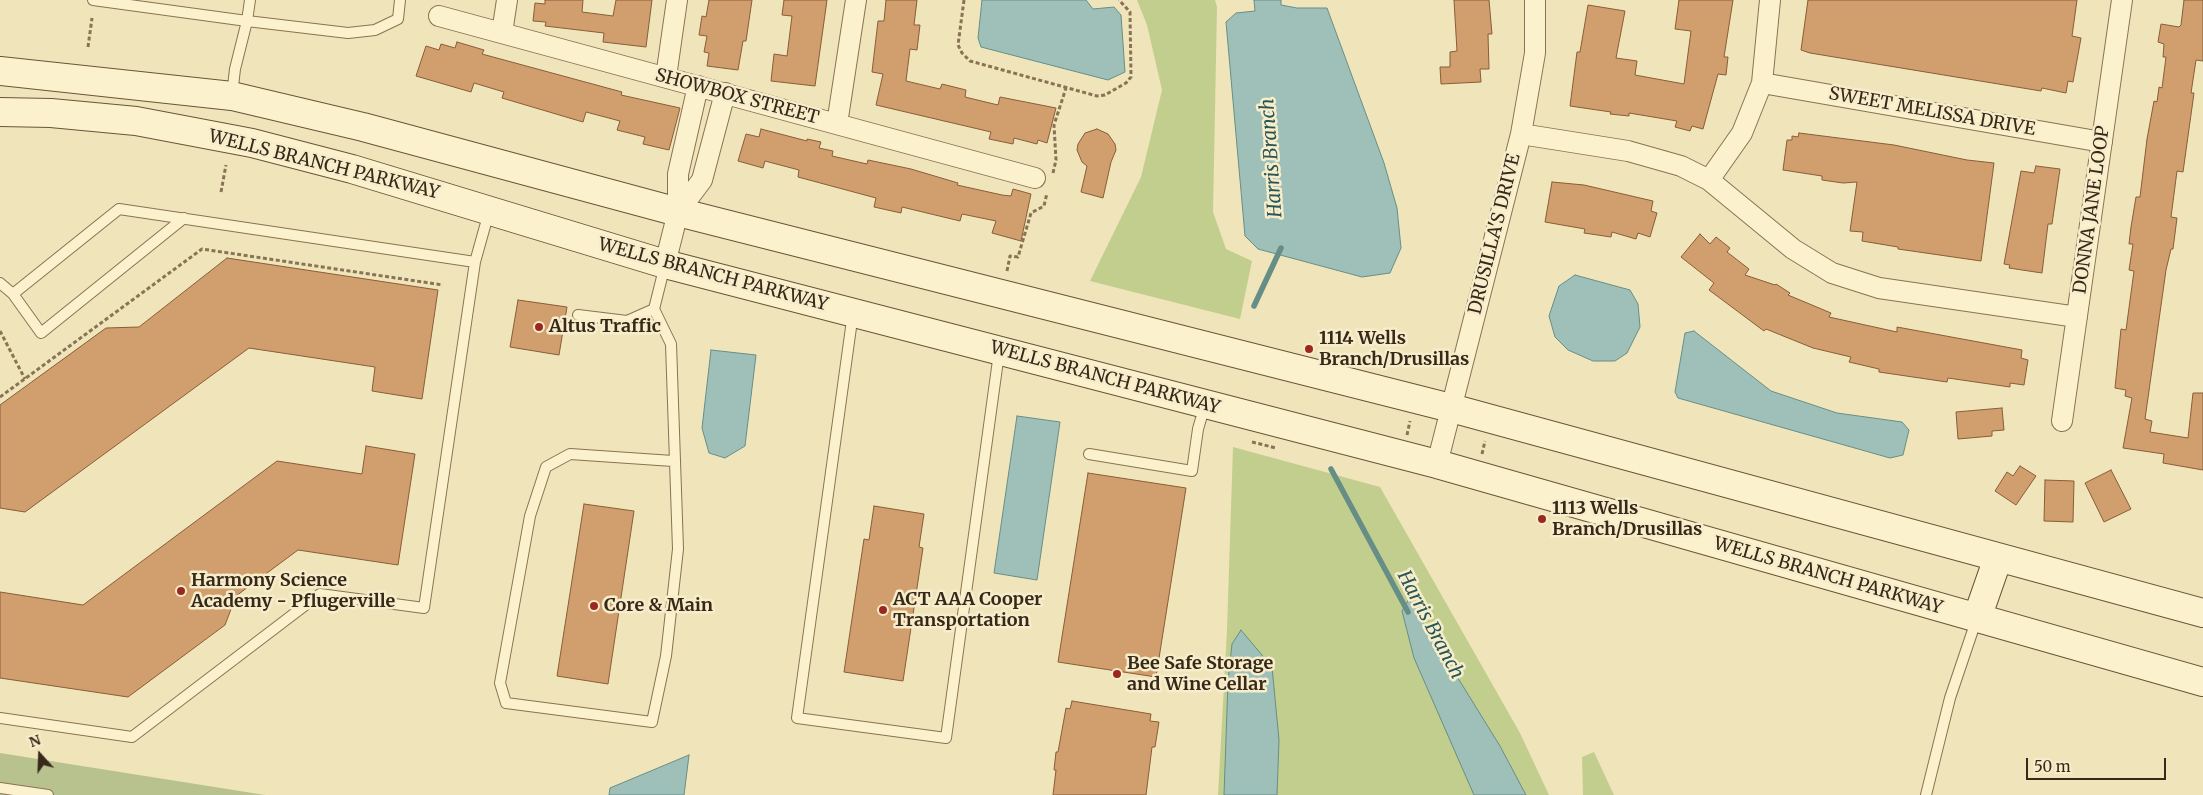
<!DOCTYPE html>
<style>
body{margin:0}
#map{position:relative;width:2203px;height:795px;overflow:hidden;background:#f0e4ba;font-family:Merriweather,serif}
canvas{display:block}
.north{position:absolute;left:15px;top:730px;width:50px;height:50px;-webkit-text-stroke:4px #f7edca;paint-order:stroke;rotate:340deg;font-size:14px;font-weight:700;line-height:20px;text-align:center;color:#36291a}
.north::after{content:'';display:block;margin:auto;width:18px;height:22px;background:#36291a;clip-path:polygon(50% 0,100% 100%,50% 72%,0 100%)}
.scale{position:absolute;left:2026px;top:758px;width:140px;height:22px;box-sizing:border-box;border:2px solid #36291a;border-top:0;padding-left:6px;font-size:15px;line-height:18px;white-space:nowrap;color:#36291a;-webkit-text-stroke:4px #f7edca;paint-order:stroke}
</style>
<div id="map">
<canvas width="2203" height="795"></canvas>
<div class="north">N</div>
<div class="scale">50 m</div>
</div>
<script>
const c = document.querySelector('canvas').getContext('2d');
c.lineJoin = 'round';
function fill(path, color) {
  c.fillStyle = color;
  c.fill(path, 'evenodd');
}
function shape(rows) {
  const path = new Path2D();
  for (const r of rows) {
    path.moveTo(r[0], r[1]);
    for (let i = 2; i < r.length; i += 2) path.lineTo(r[i], r[i + 1]);
  }
  return path;
}
function trace(path, color, width, dash) {
  c.strokeStyle = color;
  c.lineWidth = width;
  c.lineCap = dash ? 'butt' : 'round';
  c.setLineDash(dash || []);
  c.stroke(path);
}
function label(font, color, halo, rows, align = 'center') {
  c.font = font + ' Merriweather,serif';
  c.lineWidth = 5;
  c.setLineDash([]);
  c.textBaseline = 'middle';
  c.strokeStyle = halo;
  c.fillStyle = color;
  for (const [text, x, y, turn = 0] of rows) {
    c.save();
    c.translate(x, y);
    c.rotate((+turn || 0) * Math.PI / 180);
    c.textAlign = isNaN(turn) ? turn : align;
    if (halo) c.strokeText(text, 0, 0);
    c.fillText(text, 0, 0);
    c.restore();
  }
}
const green = shape([
 [1137,0,1215,0,1217,7,1213,212,1226,249,1252,261,1240,319,1090,281,1141,177,1162,90,1147,25],
 [1233,447,1380,487,1520,733,1549,795,1218,795,1227,630],
 [1594,752,1614,795,1583,795,1582,757]
]);
const cemetery = shape([
 [0,753,265,795,0,795]
]);
const water = shape([
 [982,0,1086,0,1093,9,1114,7,1121,15,1125,72,1108,80,981,47,978,38,982,0],
 [1254,0,1281,0,1281,5,1297,8,1327,8,1384,163,1397,208,1401,248,1390,273,1362,277,1258,249,1245,236,1226,22,1236,13,1255,11,1254,0],
 [1575,275,1630,290,1638,304,1640,327,1627,353,1615,361,1593,361,1568,350,1555,337,1549,316,1559,286,1575,275],
 [1694,331,1771,391,1837,413,1902,422,1909,430,1903,455,1890,458,1678,398,1675,392,1685,333,1694,331],
 [711,350,756,355,745,446,725,458,709,453,702,428,711,350],
 [1017,416,1060,422,1037,580,994,573,1017,416],
 [1409,599,1500,746,1526,795,1474,795,1414,658,1402,611,1409,599],
 [1241,630,1272,667,1279,740,1277,795,1224,795,1228,681,1232,644,1241,630],
 [689,755,684,795,609,795,610,788,689,755]
]);
const stream = shape([
 [1254,306,1281,248],
 [1331,469,1408,612]
]);
const building = shape([
 [545,0,583,0,582,12,613,16,616,0,652,0,646,47,603,42,604,33,545,26,546,22,533,21,535,3,545,4,545,0],
 [709,0,752,0,746,41,743,41,738,70,707,66,709,53,704,52,707,36,699,35,702,16,706,17,709,0],
 [784,0,827,0,815,86,771,81,774,54,787,56,792,16,782,15,784,0],
 [886,0,917,0,914,25,920,25,917,50,910,49,906,81,940,89,942,84,966,90,965,97,998,105,1000,97,1056,108,1047,143,1038,140,1037,144,1014,138,1013,144,989,139,991,132,876,105,883,74,872,72,878,21,884,21,886,0],
 [1454,0,1489,0,1492,34,1488,34,1489,69,1480,69,1481,82,1441,84,1440,67,1450,67,1450,52,1457,51,1454,0],
 [1679,0,1733,0,1724,57,1728,57,1726,75,1718,74,1703,129,1692,126,1690,131,1675,127,1677,121,1629,113,1629,116,1610,114,1611,112,1570,106,1577,52,1580,52,1588,5,1625,11,1616,58,1637,61,1635,75,1684,84,1691,31,1675,29,1679,0],
 [1808,0,2077,0,2072,36,2081,38,2073,82,2068,81,2066,93,2042,88,2041,91,1810,53,1801,50,1808,0],
 [2184,0,2203,0,2203,61,2196,60,2191,93,2194,93,2183,172,2177,171,2171,217,2177,218,2173,249,2171,249,2166,270,2145,419,2152,421,2150,432,2188,438,2193,393,2203,393,2203,470,2163,463,2164,454,2123,448,2132,398,2125,396,2126,390,2115,388,2121,329,2126,330,2134,271,2129,270,2133,244,2129,244,2131,227,2136,197,2140,197,2147,139,2154,101,2157,102,2159,87,2162,88,2166,57,2163,57,2164,44,2158,42,2161,24,2179,27,2181,25,2184,0],
 [457,42,484,50,482,54,622,92,621,95,680,108,669,150,643,144,645,137,617,130,620,121,586,112,583,122,502,98,504,92,474,83,471,92,416,76,426,46,439,50,441,44,455,48,457,42],
 [761,129,807,141,807,139,821,142,819,148,833,151,832,156,867,164,868,160,911,169,958,183,957,185,1002,195,1011,196,1013,189,1031,194,1021,241,992,233,996,221,962,214,960,221,902,207,901,213,874,207,876,198,798,177,799,170,765,161,763,168,738,161,746,134,759,137,761,129],
 [1097,129,1108,134,1115,144,1116,150,1111,162,1103,198,1081,192,1087,166,1082,162,1077,150,1078,144,1085,133,1097,129],
 [1799,133,1894,145,1967,160,1994,163,1981,261,1898,249,1898,247,1862,241,1863,232,1850,231,1857,182,1843,183,1822,180,1822,176,1783,170,1787,140,1792,140,1792,136,1798,137,1799,133],
 [2036,166,2060,169,2052,224,2048,224,2042,273,2009,268,2010,265,2004,264,2021,171,2034,173,2036,166],
 [1552,182,1584,185,1653,201,1651,211,1657,213,1650,237,1638,233,1636,239,1612,232,1611,237,1584,233,1585,229,1545,222,1552,182],
 [1700,234,1710,244,1716,237,1730,248,1727,252,1749,269,1745,275,1775,285,1776,284,1790,293,1788,295,1831,313,1829,317,1897,332,1897,327,2022,350,2021,358,2028,360,2024,385,2010,383,2010,387,1948,378,1947,382,1879,372,1879,369,1849,362,1851,357,1813,348,1766,329,1764,331,1709,290,1714,283,1681,257,1700,234],
 [227,258,438,290,422,399,372,391,375,367,249,348,25,512,0,508,0,405,106,328,139,327,227,258],
 [518,300,567,307,559,355,510,347,518,300],
 [2002,408,2004,430,1992,431,1992,436,1958,439,1956,412,2002,408],
 [366,446,415,454,398,565,298,550,236,596,225,625,128,697,0,678,0,592,83,605,277,461,362,474,366,446],
 [2020,466,2036,476,2016,505,1995,491,2007,472,2013,476,2020,466],
 [2111,470,2131,509,2104,522,2085,483,2111,470],
 [1088,473,1186,488,1156,677,1058,662,1088,473],
 [2045,480,2074,481,2073,522,2044,521,2045,480],
 [584,504,634,511,608,684,557,676,584,504],
 [874,506,924,514,919,547,923,548,903,681,844,672,864,539,869,540,874,506],
 [1072,701,1151,714,1150,721,1159,722,1155,747,1152,747,1146,795,1053,795,1056,770,1054,770,1056,752,1058,752,1066,708,1070,709,1072,701]
]);
const path = shape([
 [964,0,958,45,962,53,970,61,1097,96,1105,95,1126,83,1131,77,1130,12,1119,0],
 [88,47,92,18],
 [1053,173,1056,160,1054,125,1066,88],
 [221,192,226,165],
 [1007,271,1010,256,1018,257,1031,213,1044,206,1047,193],
 [0,331,25,379],
 [0,397,202,249,443,285],
 [1407,435,1410,421],
 [1252,442,1276,448],
 [1482,454,1485,441]
]);
const service = shape([
 [93,0,247,21,235,69,232,95],
 [250,0,247,21,348,33,375,30,398,19,400,0],
 [665,265,654,309,671,344,678,549,666,656,652,722,506,703,500,683,530,516,546,467,570,454,673,461],
 [0,283,13,294,41,333,184,218],
 [13,294,119,209,475,262],
 [853,313,797,718,946,738,999,353],
 [578,315,627,321,654,309],
 [1089,454,1192,471,1198,429,1205,405],
 [0,718,132,737,320,594,424,608,475,262,489,212],
 [0,788,48,795],
 [1926,795,1950,698,1977,618]
]);
const minor = shape([
 [439,16,1035,178],
 [502,33,507,0],
 [666,77,677,0],
 [1762,83,2102,142],
 [837,124,856,0],
 [1521,134,1628,151,1681,166,1709,180,1793,249,1832,273,1879,288,2077,317],
 [1709,180,1742,133,1762,83,1770,0],
 [678,212,702,180,725,93],
 [665,264,678,212,678,174,698,86],
 [2062,421,2122,0],
 [1437,464,1521,134,1535,53,1535,0]
]);
const secondary = shape([
 [0,71,232,96,363,127,678,212,1451,408,2203,613],
 [0,112,51,113,136,121,252,143,352,169,665,264,1437,464,2203,682],
 [1977,618,1998,558]
]);
const markers = [
 [539,327,5,"#9a2820"],
 [1309,349,5,"#9a2820"],
 [1542,519,5,"#9a2820"],
 [181,591,5,"#9a2820"],
 [594,606,5,"#9a2820"],
 [883,610,5,"#9a2820"],
 [1117,674,5,"#9a2820"]
];
const streetNames = [
 ["SHOWBOX STREET",737,97,15],
 ["SWEET MELISSA DRIVE",1932,112,10],
 ["WELLS BRANCH PARKWAY",324,165,14],
 ["DONNA JANE LOOP",2092,210,-82],
 ["DRUSILLA'S DRIVE",1495,234,-76],
 ["WELLS BRANCH PARKWAY",713,275,15],
 ["WELLS BRANCH PARKWAY",1105,378,15],
 ["WELLS BRANCH PARKWAY",1828,576,16]
];
const poiNames = [
 ["Altus Traffic",549,327],
 ["1114 Wells",1319,339],
 ["Branch/Drusillas",1319,360],
 ["1113 Wells",1552,509],
 ["Branch/Drusillas",1552,530],
 ["Harmony Science",191,581],
 ["Academy - Pflugerville",191,602],
 ["ACT AAA Cooper",893,600],
 ["Transportation",893,621],
 ["Core & Main",604,606],
 ["Bee Safe Storage",1127,664],
 ["and Wine Cellar",1127,685]
];
const waterNames = [
 ["Harris Branch",1272,158,-94],
 ["Harris Branch",1430,625,62]
];
fill(green, '#c2ce8e');
fill(cemetery, '#b8c28e');
fill(water, '#9fc0b9');
trace(water, '#668e87', 1);
trace(stream, '#668e87', 5.5);
fill(building, '#d19e6d');
trace(building, '#885d38', 1);
trace(service, '#887354', 12);
trace(minor, '#887354', 22);
trace(secondary, '#695437', 30);
trace(path, '#887354', 3, [4, 2.5]);
trace(service, '#fbf1cd', 10);
trace(minor, '#fbf1cd', 20);
trace(secondary, '#fbf1cd', 28);
for (const [x, y, r, color] of markers) {
  const dot = new Path2D();
  dot.arc(x, y, r, 0, 2 * Math.PI);
  c.fillStyle = color;
  c.fill(dot);
  trace(dot, '#f7edca', 2);
}
label('18px', '#36291a', '#f7edca', streetNames);
label('bold 18px', '#36291a', '#f7edca', poiNames, 'left');
label('italic 19px', '#285657', '#f7edca', waterNames);
</script>
